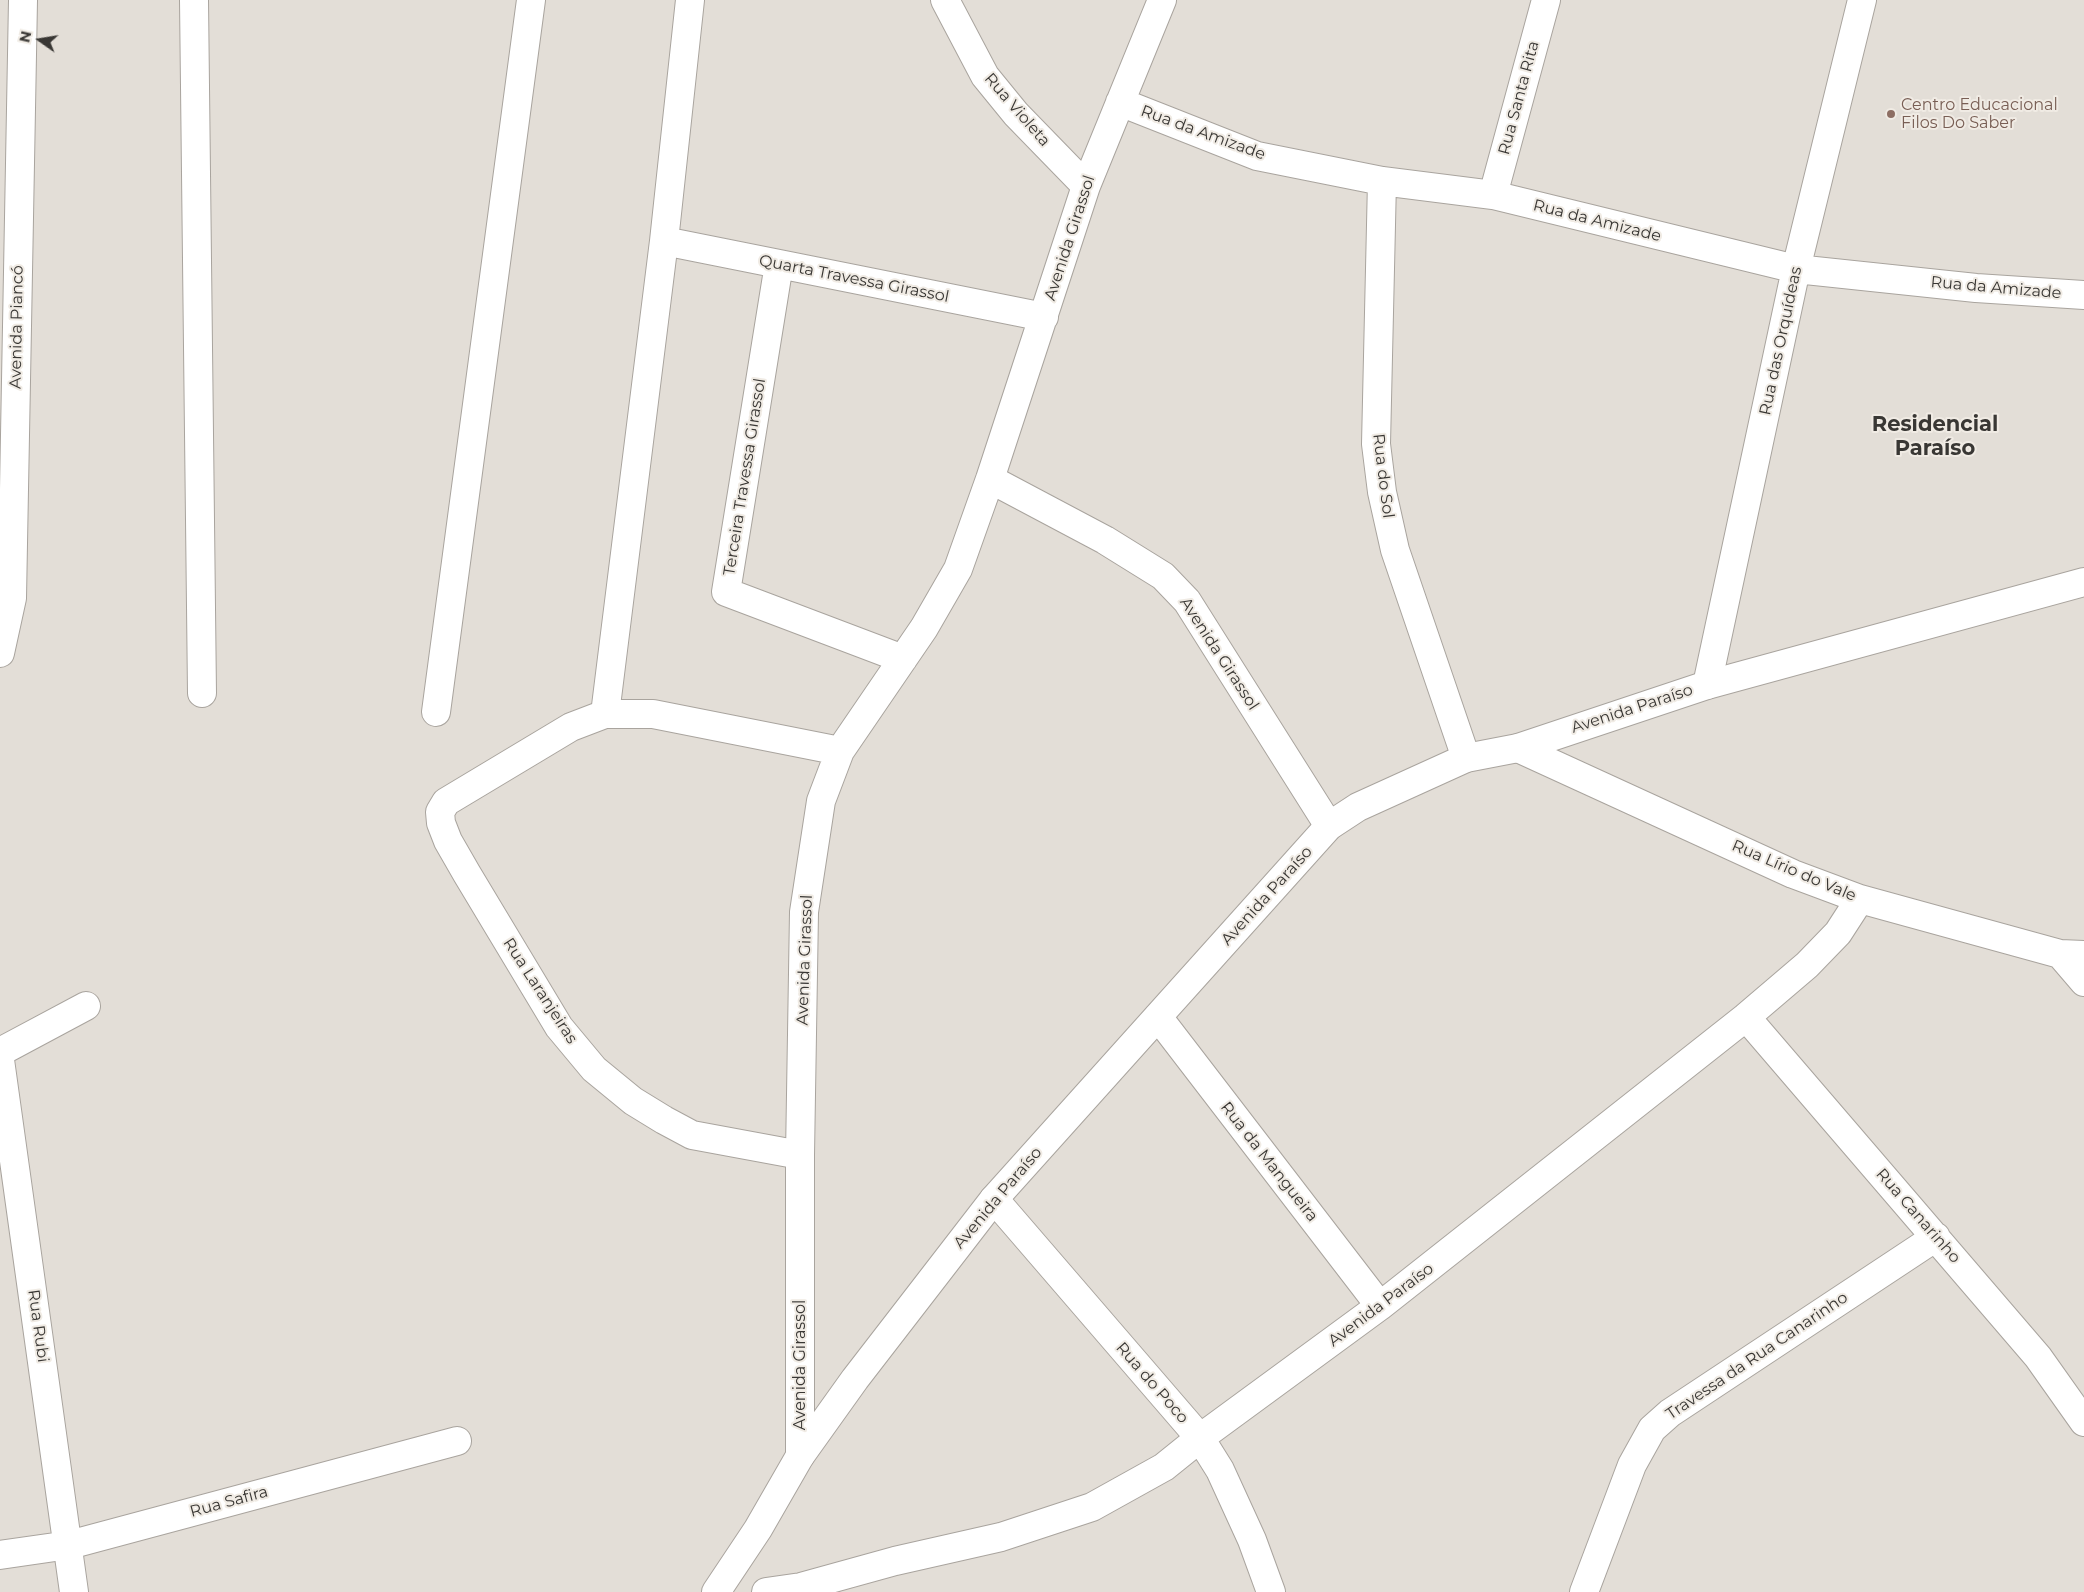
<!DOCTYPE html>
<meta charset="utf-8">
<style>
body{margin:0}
#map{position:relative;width:2084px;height:1592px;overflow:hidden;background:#e3ded7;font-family:Montserrat,sans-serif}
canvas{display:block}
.north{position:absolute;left:15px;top:15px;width:50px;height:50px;-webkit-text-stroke:4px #f0ebe4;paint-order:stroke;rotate:283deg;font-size:14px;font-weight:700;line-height:20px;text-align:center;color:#393734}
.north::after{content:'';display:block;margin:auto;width:18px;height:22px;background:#393734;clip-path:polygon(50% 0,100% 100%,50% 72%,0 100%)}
</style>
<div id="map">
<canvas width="2084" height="1592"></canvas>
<div class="north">N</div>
</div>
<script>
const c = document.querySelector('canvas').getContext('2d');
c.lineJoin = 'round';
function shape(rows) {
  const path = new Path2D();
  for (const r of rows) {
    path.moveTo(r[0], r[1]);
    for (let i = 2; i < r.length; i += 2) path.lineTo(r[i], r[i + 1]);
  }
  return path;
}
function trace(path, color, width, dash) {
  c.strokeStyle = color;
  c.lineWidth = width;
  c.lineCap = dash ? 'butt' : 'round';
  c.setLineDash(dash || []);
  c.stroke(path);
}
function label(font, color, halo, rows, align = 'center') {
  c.font = font + ' Montserrat,sans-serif';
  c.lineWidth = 4;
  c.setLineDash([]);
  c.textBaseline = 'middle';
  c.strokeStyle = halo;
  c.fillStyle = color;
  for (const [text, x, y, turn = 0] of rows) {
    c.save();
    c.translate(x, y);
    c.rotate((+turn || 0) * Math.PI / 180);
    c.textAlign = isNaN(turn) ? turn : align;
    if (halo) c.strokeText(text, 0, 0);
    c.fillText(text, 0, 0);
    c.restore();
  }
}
const minor = shape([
 [194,0,202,693],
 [945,0,985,76,1016,114,1086,186],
 [1120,102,1257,156,1382,181,1493,195,1796,269,1976,288,2084,295],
 [1382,181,1376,444,1382,492,1395,550,1466,758],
 [1493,195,1546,0],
 [664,241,1044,317],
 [779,264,726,592,903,659],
 [990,479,1105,540,1163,576,1187,601,1329,826],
 [0,653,12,598,23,0],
 [1707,685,1796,269,1862,0],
 [436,712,531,0],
 [605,714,664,241,690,0],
 [1518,748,1793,874,1860,899,2060,954,2084,955],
 [2060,954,2084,982],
 [1158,1017,1380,1306],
 [1746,1017,2038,1357,2084,1422],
 [0,1052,86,1006],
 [0,1060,74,1592],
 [800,1155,692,1135,664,1120,633,1101,594,1069,559,1027,467,874,448,841,441,823,440,812,446,802,571,727,605,714,653,714,840,751],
 [994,1199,1200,1438,1220,1470,1252,1540,1271,1592],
 [800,1456,800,1155,804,912,821,801,840,751,924,628,958,569,990,479,1086,186,1162,0],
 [0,1555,69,1545,457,1441],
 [766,1592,801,1587,895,1561,1001,1537,1092,1507,1164,1467,1200,1438,1380,1306,1746,1017,1807,965,1838,933,1860,899],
 [1584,1592,1632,1465,1652,1429,1670,1413,1936,1237]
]);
const tertiary = shape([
 [716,1592,758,1529,800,1456,855,1379,994,1199,1329,826,1358,807,1466,758,1518,748,1707,685,2084,582]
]);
const markers = [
 [1891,114,5,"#8d6e63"]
];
const streetNames = [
 ["Rua Santa Rita",1519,98,-75],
 ["Rua Violeta",1017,110,49],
 ["Rua da Amizade",1203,133,20],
 ["Rua da Amizade",1597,221,14],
 ["Avenida Girassol",1070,238,-72],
 ["Quarta Travessa Girassol",854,279,11],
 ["Rua da Amizade",1996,288,5],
 ["Avenida Piancó",17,327,-89],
 ["Rua das Orquídeas",1781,341,-78],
 ["Rua do Sol",1383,476,83],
 ["Terceira Travessa Girassol",745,477,-81],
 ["Avenida Girassol",1219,654,57],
 ["Avenida Paraíso",1632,709,-18],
 ["Rua Lírio do Vale",1794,871,23],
 ["Avenida Paraíso",1267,896,-48],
 ["Avenida Girassol",805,960,-88],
 ["Rua Laranjeiras",540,991,57],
 ["Rua da Mangueira",1269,1162,52],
 ["Avenida Paraíso",998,1198,-50],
 ["Rua Canarinho",1918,1216,49],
 ["Avenida Paraíso",1381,1305,-37],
 ["Rua Rubi",38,1326,82],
 ["Travessa da Rua Canarinho",1757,1356,-34],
 ["Avenida Girassol",800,1365,-90],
 ["Rua do Poco",1152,1383,49],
 ["Rua Safira",229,1502,-15]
];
const educationNames = [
 ["Centro Educacional",1901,105],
 ["Filos Do Saber",1901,123]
];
const districtNames = [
 ["Residencial",1935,425],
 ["Paraíso",1935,449]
];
trace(minor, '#a9a49e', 30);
trace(tertiary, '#a9a49e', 30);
trace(minor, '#fff', 28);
trace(tertiary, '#fff', 28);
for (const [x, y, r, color] of markers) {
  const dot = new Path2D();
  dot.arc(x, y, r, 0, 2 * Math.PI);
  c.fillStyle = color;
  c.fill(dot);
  trace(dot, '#f0ebe4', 2);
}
label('16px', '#393734', '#f0ebe4', streetNames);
label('16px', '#785e54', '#f0ebe4', educationNames, 'left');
label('bold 21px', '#393734', '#f0ebe4', districtNames);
</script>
